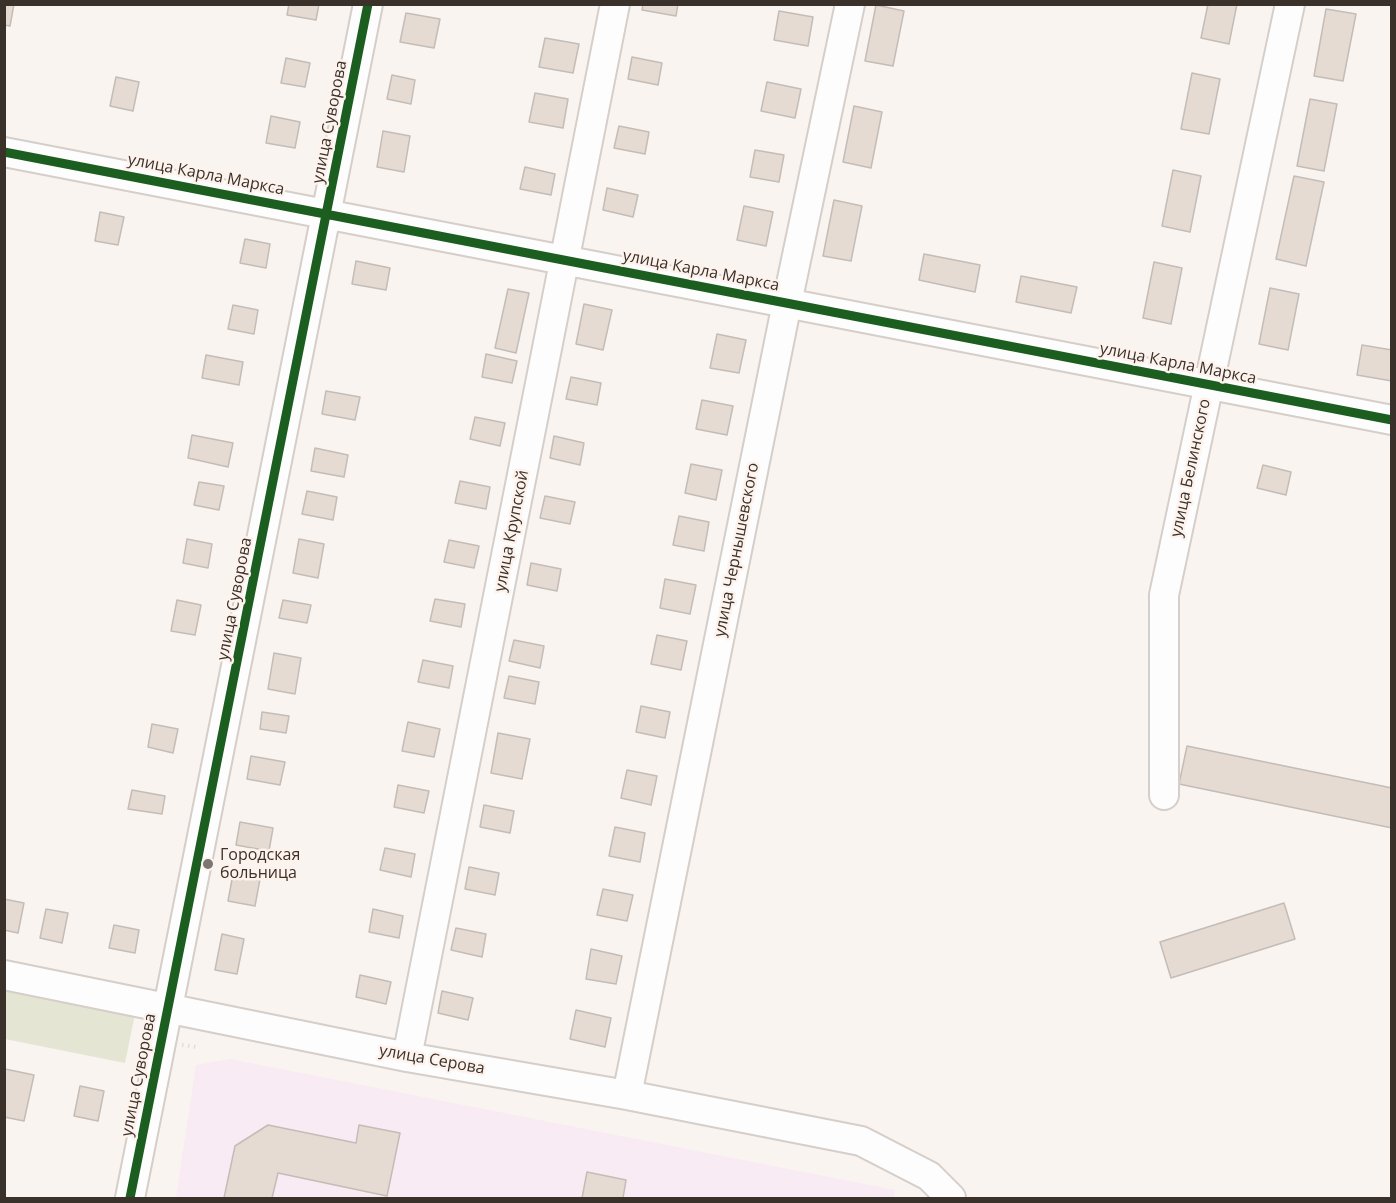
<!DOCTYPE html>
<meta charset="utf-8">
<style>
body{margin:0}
#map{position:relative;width:1396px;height:1203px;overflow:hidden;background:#f9f4f0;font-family:"Open Sans",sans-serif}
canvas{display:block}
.frame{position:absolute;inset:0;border:6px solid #3a312a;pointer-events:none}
</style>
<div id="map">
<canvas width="1396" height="1203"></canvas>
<div class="frame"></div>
</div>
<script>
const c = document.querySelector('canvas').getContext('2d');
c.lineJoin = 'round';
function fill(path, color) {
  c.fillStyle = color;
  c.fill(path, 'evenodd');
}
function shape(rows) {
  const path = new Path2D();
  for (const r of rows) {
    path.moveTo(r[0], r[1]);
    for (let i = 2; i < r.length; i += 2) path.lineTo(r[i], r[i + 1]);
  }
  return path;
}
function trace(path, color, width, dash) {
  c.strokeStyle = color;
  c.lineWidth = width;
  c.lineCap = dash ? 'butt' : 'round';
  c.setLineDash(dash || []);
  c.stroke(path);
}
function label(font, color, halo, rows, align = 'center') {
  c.font = font + ' "Open Sans",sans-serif';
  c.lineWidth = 5;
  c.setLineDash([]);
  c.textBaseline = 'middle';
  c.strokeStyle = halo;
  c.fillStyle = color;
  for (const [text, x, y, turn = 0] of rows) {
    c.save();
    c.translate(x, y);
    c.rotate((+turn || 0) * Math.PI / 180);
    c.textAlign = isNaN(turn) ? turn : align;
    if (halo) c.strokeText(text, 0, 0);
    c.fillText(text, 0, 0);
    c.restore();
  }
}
const medical = shape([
 [230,1059,895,1190,894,1198,176,1198,196,1065]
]);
const green = shape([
 [4,988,135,1014,125,1063,5,1039]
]);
const building = shape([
 [4,4,14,4,10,26,4,25,4,4],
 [289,4,319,4,316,20,287,15,289,4],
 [643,4,678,4,676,16,642,10,643,4],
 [1208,4,1237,4,1229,44,1201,38,1208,4],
 [876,5,904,11,893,66,865,61,876,5],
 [1326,9,1356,14,1343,81,1314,76,1326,9],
 [779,11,813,17,808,46,774,40,779,11],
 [406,13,440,19,434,48,400,42,406,13],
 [545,38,579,44,573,73,539,67,545,38],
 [632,57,662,63,658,85,628,79,632,57],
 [286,58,310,63,305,87,281,83,286,58],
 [1192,73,1220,79,1209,134,1181,129,1192,73],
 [392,75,415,80,411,104,387,99,392,75],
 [116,77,139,82,133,111,110,106,116,77],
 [767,82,801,89,795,118,761,111,767,82],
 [535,93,568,99,563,128,529,122,535,93],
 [1310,99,1337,104,1324,171,1297,166,1310,99],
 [854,106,882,112,871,168,843,162,854,106],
 [271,116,300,122,295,148,266,143,271,116],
 [619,126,649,132,645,154,614,148,619,126],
 [383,131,410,136,404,172,377,167,383,131],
 [755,150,784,155,779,182,750,177,755,150],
 [525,167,555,174,551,195,520,189,525,167],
 [1173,170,1201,176,1190,232,1162,226,1173,170],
 [1294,176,1324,182,1306,266,1276,259,1294,176],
 [607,188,638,195,633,217,603,210,607,188],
 [834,200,862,206,851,261,823,256,834,200],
 [744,206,773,212,766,246,737,240,744,206],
 [100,212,124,217,118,245,95,241,100,212],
 [245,239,270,244,266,268,240,263,245,239],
 [924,254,980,265,975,292,919,280,924,254],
 [356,261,390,268,386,290,352,284,356,261],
 [1154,262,1182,268,1171,324,1143,318,1154,262],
 [1021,276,1077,287,1071,313,1016,302,1021,276],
 [1270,288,1299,294,1288,350,1259,344,1270,288],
 [508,289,529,293,516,353,495,348,508,289],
 [584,304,612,310,603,350,576,344,584,304],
 [233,305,258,310,254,334,228,329,233,305],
 [717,334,746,340,739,373,710,368,717,334],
 [1362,345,1392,350,1392,381,1357,375,1362,345],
 [486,354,517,361,512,383,482,377,486,354],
 [206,355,243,362,239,385,202,378,206,355],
 [571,377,601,383,597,405,566,399,571,377],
 [326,391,360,397,355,420,322,414,326,391],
 [702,400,733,406,727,435,696,429,702,400],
 [475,417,505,423,500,446,470,439,475,417],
 [192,435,233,443,228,467,188,458,192,435],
 [554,436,584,443,580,465,550,458,554,436],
 [315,448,348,455,344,477,311,471,315,448],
 [691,464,722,470,716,500,685,493,691,464],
 [1263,465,1291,472,1286,495,1257,488,1263,465],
 [460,481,490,487,486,509,455,503,460,481],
 [199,482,224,486,219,510,194,505,199,482],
 [307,491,337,497,333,520,302,514,307,491],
 [545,496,575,502,570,524,540,518,545,496],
 [679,516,709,522,704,551,673,545,679,516],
 [187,539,212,544,208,568,183,563,187,539],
 [299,539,324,544,318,578,293,573,299,539],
 [449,540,479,546,474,568,444,562,449,540],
 [531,563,561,569,557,591,527,585,531,563],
 [665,579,696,585,690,614,660,608,665,579],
 [435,599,465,604,461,627,430,621,435,599],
 [177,600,201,605,195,635,171,631,177,600],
 [283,600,311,605,307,623,279,618,283,600],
 [657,635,687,641,681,670,651,664,657,635],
 [514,640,544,646,540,668,509,661,514,640],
 [274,653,301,658,295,694,268,689,274,653],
 [423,660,453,666,449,688,418,682,423,660],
 [509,676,539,682,535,704,504,698,509,676],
 [641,706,670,712,665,738,636,732,641,706],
 [262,712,289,716,286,733,260,729,262,712],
 [408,722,440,729,434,757,402,751,408,722],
 [152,724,178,729,173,753,148,747,152,724],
 [498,733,530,739,522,779,491,773,498,733],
 [1187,746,1392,788,1392,828,1179,784,1187,746],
 [251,756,285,762,280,785,247,779,251,756],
 [627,770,657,776,651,805,621,798,627,770],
 [398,785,429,791,424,813,394,807,398,785],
 [132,790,165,796,162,814,128,809,132,790],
 [484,805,514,811,510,833,480,827,484,805],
 [240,822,273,828,269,851,236,845,240,822],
 [615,827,645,833,640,862,609,856,615,827],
 [385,848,415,854,411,877,380,870,385,848],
 [469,867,499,873,495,895,465,889,469,867],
 [233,874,260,879,255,906,228,901,233,874],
 [603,889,633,895,627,921,597,915,603,889],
 [4,899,24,903,18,933,4,930,4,899],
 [1284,903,1295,939,1171,978,1160,942,1284,903],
 [46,909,68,913,62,943,40,938,46,909],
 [373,909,403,916,399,938,369,932,373,909],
 [114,925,139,930,135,953,109,948,114,925],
 [456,928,486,934,482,957,451,950,456,928],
 [222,934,244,939,237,974,215,970,222,934],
 [591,949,622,956,616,984,586,979,591,949],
 [360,975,391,982,386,1004,356,997,360,975],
 [442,991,473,998,468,1020,438,1013,442,991],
 [576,1010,611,1018,605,1047,570,1039,576,1010],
 [5,1069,34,1075,24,1121,4,1117,5,1069],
 [80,1086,104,1091,98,1121,74,1116,80,1086],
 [268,1125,356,1143,359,1125,400,1133,387,1196,278,1173,272,1198,224,1198,235,1146,268,1125],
 [587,1172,626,1180,623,1198,582,1198,587,1172]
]);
const path = shape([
 [182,1045,197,1047]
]);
const minor = shape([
 [4,152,1392,420],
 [1164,795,1164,595,1290,4],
 [4,975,407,1057,627,1095,861,1141,929,1176,951,1198],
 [407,1057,615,4],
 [627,1095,787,303,850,4],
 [130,1198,368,4]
]);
const cycleway = shape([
 [4,152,1392,420],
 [130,1198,368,4]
]);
const markers = [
 [208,864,6,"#7d756f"]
];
const streetNames = [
 ["улица Суворова",330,122,-79],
 ["улица Карла Маркса",206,175,11],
 ["улица Карла Маркса",701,271,11],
 ["улица Карла Маркса",1178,364,11],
 ["улица Белинского",1191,468,-78],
 ["улица Крупской",512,531,-79],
 ["улица Чернышевского",737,550,-79],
 ["улица Суворова",235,599,-79],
 ["улица Серова",432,1060,10],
 ["улица Суворова",139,1075,-79]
];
const poiNames = [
 ["Городская",220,855],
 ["больница",220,873]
];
fill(medical, '#f8ebf3');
fill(green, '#e4e5d3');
fill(building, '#e5dbd3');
trace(building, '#c3bcb7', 1.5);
trace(minor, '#d5cec9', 32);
trace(path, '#e0dedc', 4, [1.5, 4.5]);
trace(minor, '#fefdfd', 28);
trace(cycleway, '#1b5e20', 9);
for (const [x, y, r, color] of markers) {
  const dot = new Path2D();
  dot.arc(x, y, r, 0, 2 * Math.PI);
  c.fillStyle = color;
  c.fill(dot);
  trace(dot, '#fdf3ec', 2);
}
label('16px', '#3a312a', '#fdf3ec', streetNames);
label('16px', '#3a312a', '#fdf3ec', poiNames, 'left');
</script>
